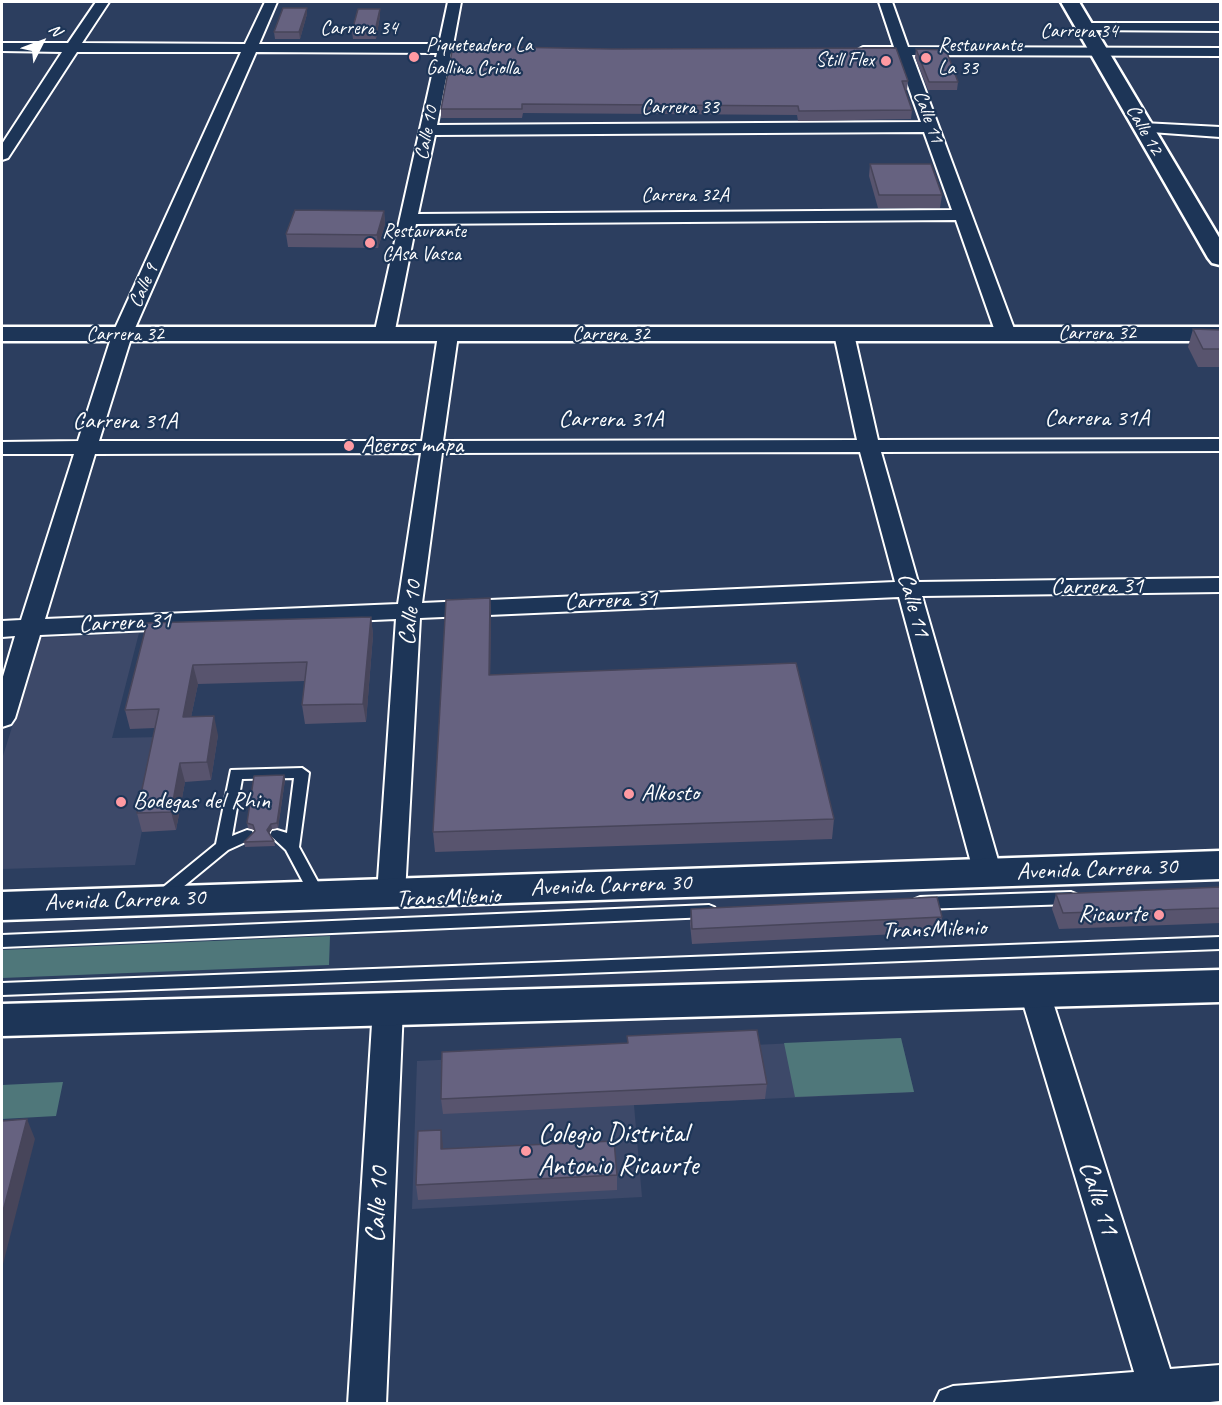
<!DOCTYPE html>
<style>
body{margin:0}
#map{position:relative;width:1222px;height:1405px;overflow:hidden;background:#2c3e5f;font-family:Caveat,sans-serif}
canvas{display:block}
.frame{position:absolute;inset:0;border:3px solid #fff;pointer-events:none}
.north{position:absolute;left:12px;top:12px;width:60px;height:60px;-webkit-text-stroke:4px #1d3557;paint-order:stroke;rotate:48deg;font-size:16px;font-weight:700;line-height:24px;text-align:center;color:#fff}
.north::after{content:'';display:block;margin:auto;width:21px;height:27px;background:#fff;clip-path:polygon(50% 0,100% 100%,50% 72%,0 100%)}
</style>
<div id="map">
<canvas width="1222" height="1405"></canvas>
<div class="frame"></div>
<div class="north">N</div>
</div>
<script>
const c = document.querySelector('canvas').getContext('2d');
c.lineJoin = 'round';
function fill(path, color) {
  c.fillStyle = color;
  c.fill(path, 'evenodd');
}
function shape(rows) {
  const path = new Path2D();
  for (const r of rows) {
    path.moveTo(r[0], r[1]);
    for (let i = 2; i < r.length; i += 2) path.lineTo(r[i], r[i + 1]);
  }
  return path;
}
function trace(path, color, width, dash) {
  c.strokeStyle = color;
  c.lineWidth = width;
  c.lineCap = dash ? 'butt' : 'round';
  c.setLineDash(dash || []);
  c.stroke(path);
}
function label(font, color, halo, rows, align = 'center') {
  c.font = font + ' Caveat,sans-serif';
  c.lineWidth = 4.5;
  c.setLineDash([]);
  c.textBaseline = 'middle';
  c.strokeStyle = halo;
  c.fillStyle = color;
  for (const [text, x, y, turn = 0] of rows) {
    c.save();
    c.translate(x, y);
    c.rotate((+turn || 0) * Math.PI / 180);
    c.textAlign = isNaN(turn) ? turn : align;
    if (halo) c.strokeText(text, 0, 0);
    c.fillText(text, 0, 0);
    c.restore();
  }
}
const built = shape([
 [139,633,112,738,161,737,135,865,2,869,2,759,40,638],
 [901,1038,914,1092,634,1105,642,1197,412,1209,417,1061]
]);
const green = shape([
 [330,936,329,965,2,978,2,950],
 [901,1038,914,1092,795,1097,784,1043],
 [63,1082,56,1116,2,1119,2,1085]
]);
const lane = shape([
 [302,768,309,773,299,847,325,895,322,899,312,899,286,850,270,835,272,831,277,830,287,833,294,778,242,779,232,836,247,830,252,831,254,835,252,839,228,850,166,901,161,903,156,901,153,897,156,893,216,844,231,770,302,768],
 [1071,892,1076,894,1079,898,1076,902,1071,904,920,909,915,907,912,903,915,899,920,897,1071,892],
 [709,905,714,907,717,911,714,915,709,917,2,947,2,935,709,905],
 [1220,937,1220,949,2,995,2,983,1220,937]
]);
const street = shape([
 [96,2,109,2,82,43,245,44,265,2,277,2,259,44,439,44,448,2,461,2,453,45,487,45,494,49,487,53,451,53,437,125,921,122,897,55,863,55,856,51,863,47,894,47,879,2,892,2,908,47,1220,48,1220,56,912,55,1016,334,1006,340,996,334,956,220,416,224,394,335,391,339,377,339,374,335,437,53,256,52,132,335,99,441,422,441,438,335,448,329,458,335,443,441,857,440,834,334,844,328,854,334,878,440,1220,439,1220,451,881,452,918,582,1220,578,1220,592,922,596,1002,874,998,881,988,885,978,881,974,874,899,597,420,618,405,894,401,902,391,905,381,902,377,894,396,619,40,635,15,718,11,724,2,727,2,680,15,636,2,637,2,621,21,620,74,454,2,454,2,442,78,441,112,335,241,52,77,52,8,158,2,160,2,144,62,52,2,51,2,43,68,43,96,2],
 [924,132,952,210,418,214,435,135,924,132],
 [860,452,895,582,422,603,442,453,860,452],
 [421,453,398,604,45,619,95,454,421,453],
 [1084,23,1220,23,1220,31,1079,30,1077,27,1084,23],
 [1143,123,1220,127,1220,137,1137,131,1135,128,1143,123],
 [1035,981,1046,984,1050,993,1170,1369,1220,1365,1220,1401,1190,1404,934,1404,940,1391,953,1386,1134,1372,1020,993,1024,984,1035,981],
 [388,996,399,999,403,1008,386,1404,348,1404,373,1008,377,999,388,996]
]);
const secondary = shape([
 [1061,2,1079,2,1220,239,1220,265,1212,263,1208,258,1061,2],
 [2,327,1220,327,1220,341,2,341,2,327]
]);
const highway = shape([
 [1220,851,1220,879,2,920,2,892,1220,851],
 [1220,970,1220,1002,2,1036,2,1004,1220,970]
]);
const wall = shape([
 [380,9,380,16,376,39,353,39,352,31],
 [307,14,300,39,275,39,274,32],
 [612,49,908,81,907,90,905,90,912,110,911,119,798,121,797,115,523,113,522,118,441,118,441,109],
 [916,49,958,82,957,90,928,90,915,57],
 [870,164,942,195,940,208,878,208,869,176],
 [384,211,385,224,378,248,288,247,286,234],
 [1193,329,1221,330,1221,367,1198,367,1188,347],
 [490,598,491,617,490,675,834,819,832,839,435,852,433,832],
 [371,617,373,635,366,722,305,724,302,705,305,681,198,684,191,717,218,735,211,780,185,782,176,830,142,832,137,813,155,728,130,729,125,710,147,623],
 [284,775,285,780,278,828,272,829,269,833,274,841,275,846,245,847,244,842,254,831,254,830,248,828,247,823],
 [1221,887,1221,923,1059,929,1052,909,1056,894],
 [691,909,942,917,939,932,692,944,690,924],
 [627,1036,767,1084,765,1099,443,1114,441,1099,627,1043],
 [443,1145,443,1149,617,1175,617,1190,418,1200,416,1185]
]);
const shadedWall = shape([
 [307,8,307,14,300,39,299,32],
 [380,9,380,16,376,39,375,31],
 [384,211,385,224,378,248,377,235],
 [490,598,491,617,490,694,489,675],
 [371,617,373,635,366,722,363,704],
 [193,665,198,684,187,736,183,717],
 [214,716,218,735,211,780,207,762],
 [180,763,185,782,176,830,171,812],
 [284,775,285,780,278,828,277,823],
 [271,824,272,829,268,835,267,830],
 [27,1119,35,1139,2,1268,2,1215],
 [441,1130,443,1145,443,1164,441,1149]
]);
const building = shape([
 [283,8,307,8,299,32,274,32,283,8],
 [358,9,380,9,375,31,352,31,358,9],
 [453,46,612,49,896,48,908,81,902,81,912,110,799,111,798,106,522,104,522,109,441,109,453,46],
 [916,49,946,50,958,82,929,82,916,49],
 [870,164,931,164,942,195,879,195,870,164],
 [295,210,384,211,377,235,286,234,295,210],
 [1193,329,1221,330,1221,349,1203,349,1193,329],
 [490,598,489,675,796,663,834,819,433,832,446,600,490,598],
 [371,617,363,704,302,705,307,662,193,665,183,717,214,716,207,762,180,763,171,812,137,813,159,709,125,710,147,623,371,617],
 [284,775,277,823,271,824,267,830,274,841,244,842,255,831,253,825,247,823,254,776,284,775],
 [1221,887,1221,908,1063,913,1056,894,1221,887],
 [937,897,942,917,692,929,691,909,937,897],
 [757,1030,767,1084,441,1099,442,1052,628,1043,627,1036,757,1030],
 [27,1119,2,1215,2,1121,27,1119],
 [441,1130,441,1149,614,1141,617,1175,416,1185,418,1131,441,1130]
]);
const markers = [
 [414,57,6,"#ff9aa2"],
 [926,58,6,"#ff9aa2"],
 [886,61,6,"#ff9aa2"],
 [370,243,6,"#ff9aa2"],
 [349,446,6,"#ff9aa2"],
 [629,794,6,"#ff9aa2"],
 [121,802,6,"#ff9aa2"],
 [1159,915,6,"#ff9aa2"],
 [526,1151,6,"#ff9aa2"]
];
const farStreetnames = [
 ["Carrera 34",359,29],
 ["Carrera 34",1079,32],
 ["Carrera 33",680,108],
 ["Calle 11",928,117,70],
 ["Calle 12",1144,130,60],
 ["Calle 10",427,133,-79],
 ["Carrera 32A",685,196],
 ["Calle 9",144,286,-66],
 ["Carrera 32",1097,334],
 ["Carrera 32",125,335],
 ["Carrera 32",611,335]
];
const farPoinames = [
 ["Piqueteadero La",426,46],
 ["Gallina Criolla",426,69],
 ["Restaurante",938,46],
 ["La 33",938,69],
 ["Still Flex",874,61,"right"],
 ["Restaurante",382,232],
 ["CAsa Vasca",382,255]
];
const streetNames = [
 ["Carrera 31A",1097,419],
 ["Carrera 31A",611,420],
 ["Carrera 31A",125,422],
 ["Carrera 31",1097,587,-1],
 ["Carrera 31",611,601,-2],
 ["Calle 11",913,605,74],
 ["Calle 10",411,613,-84],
 ["Carrera 31",125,623,-3],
 ["Avenida Carrera 30",1097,870,-2],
 ["Avenida Carrera 30",611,886,-2],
 ["TransMilenio",448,898,-2],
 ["Avenida Carrera 30",125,901,-2],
 ["TransMilenio",934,930,-2]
];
const poiNames = [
 ["Aceros mapa",361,446],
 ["Alkosto",641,794],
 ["Bodegas del Rhin",133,802],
 ["Ricaurte",1147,915,"right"]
];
const nearPoinames = [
 ["Colegio Distrital",538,1135],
 ["Antonio Ricaurte",538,1167]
];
const nearStreetnames = [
 ["Calle 11",1098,1198,72],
 ["Calle 10",378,1205,-87]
];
fill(built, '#3d4969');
fill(green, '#4f777a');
trace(lane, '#fff', 4);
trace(street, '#fff', 4);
trace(secondary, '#fff', 5);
trace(highway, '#fff', 5);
fill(lane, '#1d3557');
fill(street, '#1d3557');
fill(secondary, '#1d3557');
fill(highway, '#1d3557');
fill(wall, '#58546e');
fill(shadedWall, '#47455a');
fill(building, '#666280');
trace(building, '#47455a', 1.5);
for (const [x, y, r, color] of markers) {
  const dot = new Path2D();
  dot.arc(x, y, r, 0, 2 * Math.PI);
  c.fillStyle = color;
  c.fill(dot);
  trace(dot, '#1d3557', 2);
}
label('20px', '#fff', '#1d3557', farStreetnames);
label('20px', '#fff', '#1d3557', farPoinames, 'left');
label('24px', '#fff', '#1d3557', streetNames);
label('24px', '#fff', '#1d3557', poiNames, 'left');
label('28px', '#fff', '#1d3557', nearPoinames, 'left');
label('28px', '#fff', '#1d3557', nearStreetnames);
</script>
